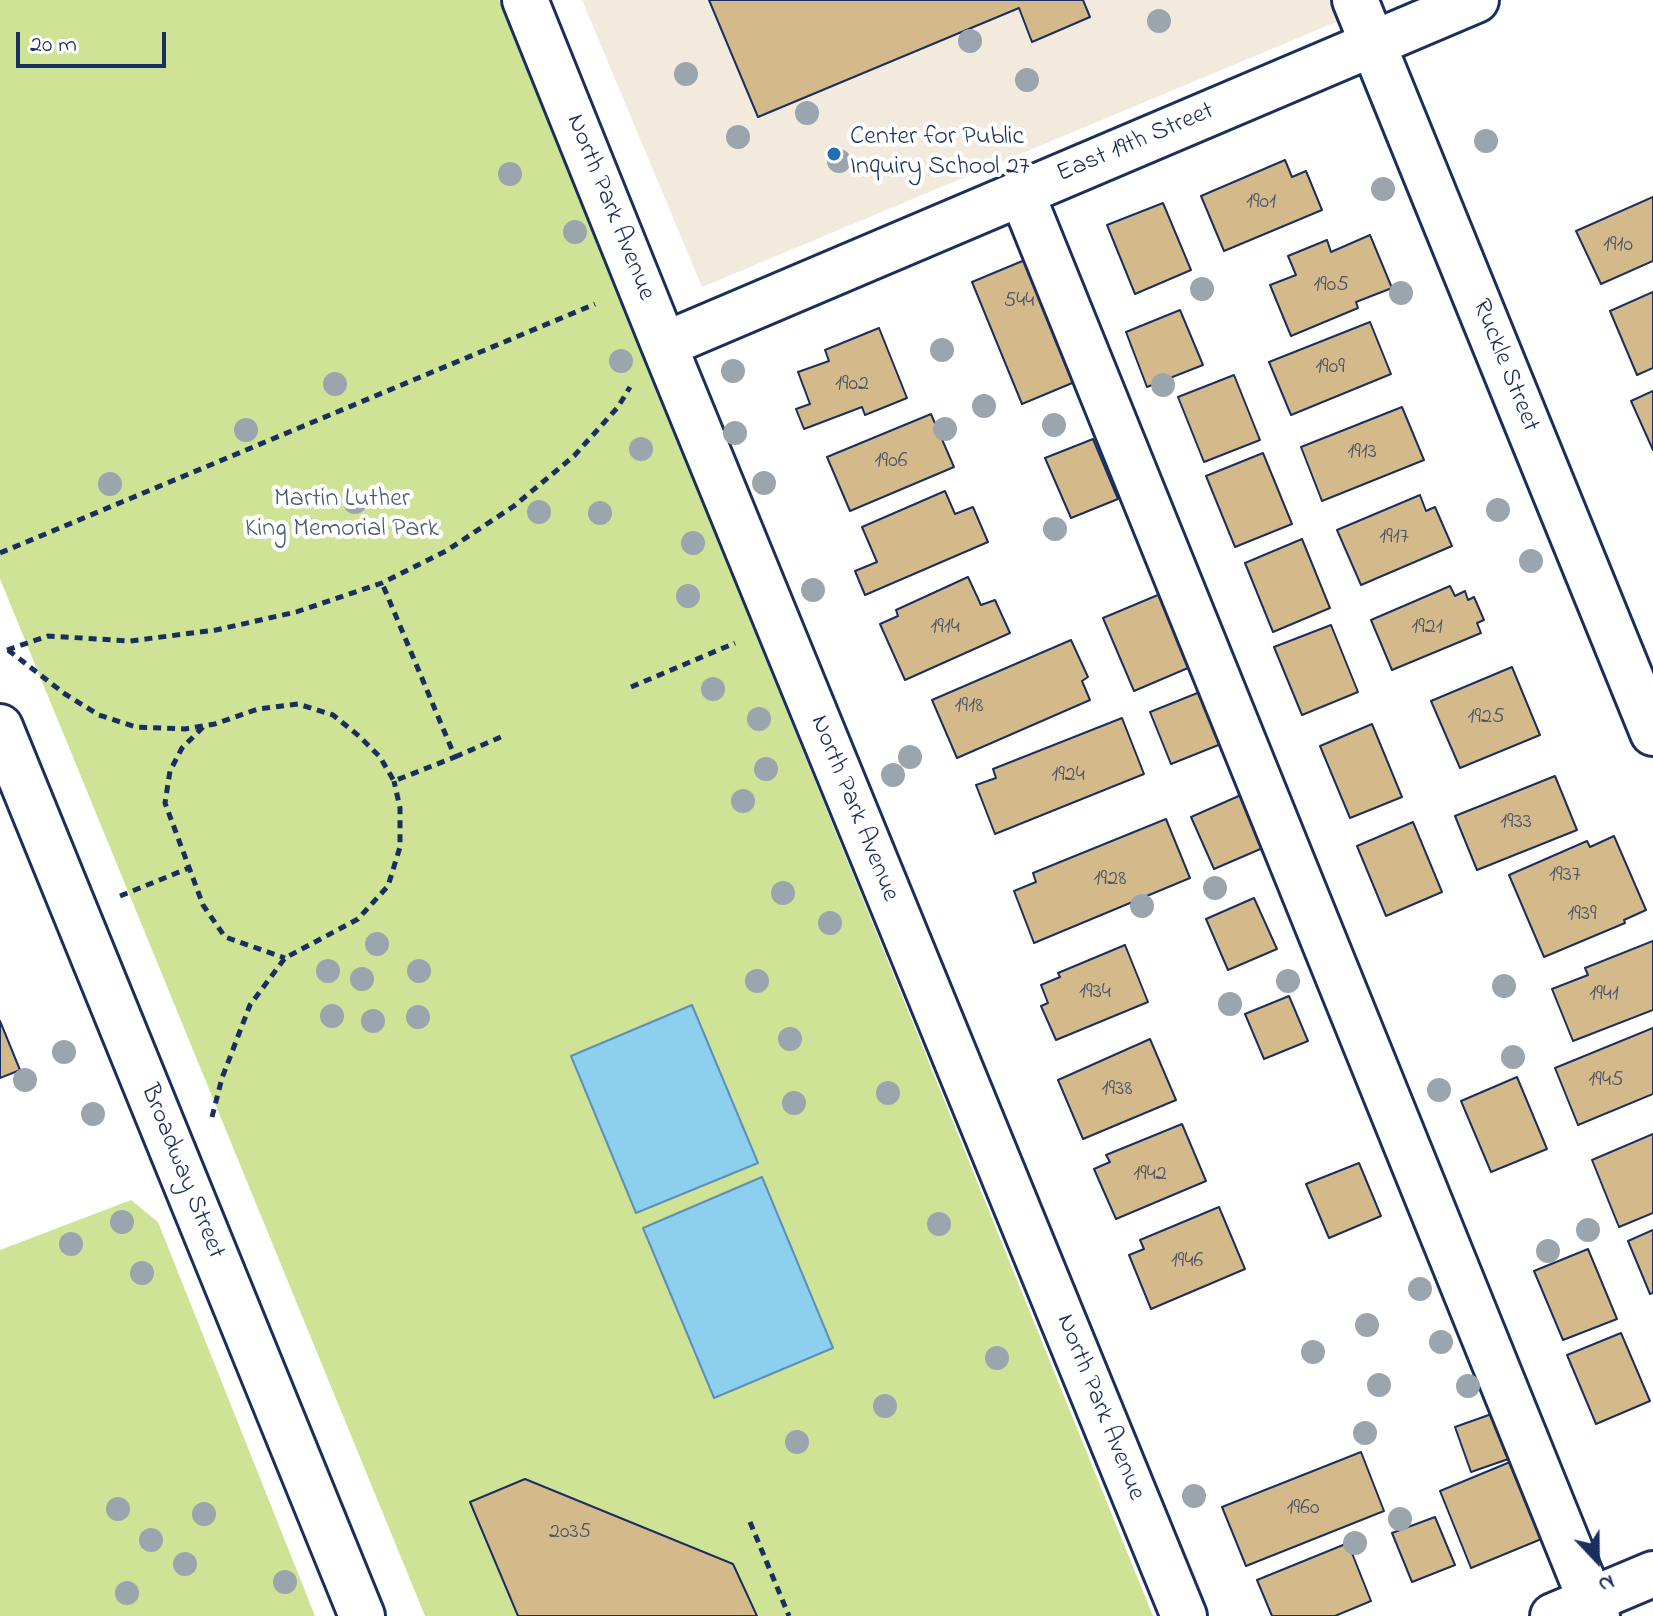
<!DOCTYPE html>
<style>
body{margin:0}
#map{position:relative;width:1653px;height:1616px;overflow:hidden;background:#fff;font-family:"Indie Flower",sans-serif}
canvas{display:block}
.north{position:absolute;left:1557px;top:1520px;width:80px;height:80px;-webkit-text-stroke:6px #fff;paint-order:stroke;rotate:158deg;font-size:22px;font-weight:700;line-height:32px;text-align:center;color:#1b2f5e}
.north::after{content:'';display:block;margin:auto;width:28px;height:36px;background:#1b2f5e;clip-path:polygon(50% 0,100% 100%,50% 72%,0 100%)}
.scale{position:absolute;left:16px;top:32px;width:150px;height:36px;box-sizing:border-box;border:4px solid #1b2f5e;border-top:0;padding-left:10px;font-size:24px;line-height:28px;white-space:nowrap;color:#1b2f5e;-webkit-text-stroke:6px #fff;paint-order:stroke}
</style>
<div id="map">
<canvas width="1653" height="1616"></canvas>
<div class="north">N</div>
<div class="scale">20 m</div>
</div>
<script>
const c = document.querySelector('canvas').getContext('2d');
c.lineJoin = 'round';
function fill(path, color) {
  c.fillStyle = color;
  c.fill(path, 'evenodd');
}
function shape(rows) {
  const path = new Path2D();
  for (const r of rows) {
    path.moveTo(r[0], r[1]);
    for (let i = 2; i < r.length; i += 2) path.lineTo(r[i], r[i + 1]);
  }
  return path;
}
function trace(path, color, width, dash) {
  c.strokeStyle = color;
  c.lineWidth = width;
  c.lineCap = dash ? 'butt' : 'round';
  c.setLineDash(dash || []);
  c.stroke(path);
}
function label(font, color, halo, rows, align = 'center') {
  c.font = font + ' "Indie Flower",sans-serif';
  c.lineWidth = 8;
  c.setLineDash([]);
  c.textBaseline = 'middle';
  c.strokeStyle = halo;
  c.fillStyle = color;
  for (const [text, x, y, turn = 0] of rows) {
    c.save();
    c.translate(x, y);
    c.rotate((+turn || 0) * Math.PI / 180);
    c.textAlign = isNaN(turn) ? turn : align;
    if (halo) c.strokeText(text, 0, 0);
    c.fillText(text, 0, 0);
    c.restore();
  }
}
const built = shape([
 [582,0,1332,0,1341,20,702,287]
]);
const green = shape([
 [0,0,499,0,1153,1616,425,1616,0,579],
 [131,1200,158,1222,315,1616,0,1616,0,1250]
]);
const water = shape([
 [692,1005,758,1163,636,1213,571,1056,692,1005],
 [762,1177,833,1348,714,1398,643,1228,762,1177]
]);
const building = shape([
 [709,0,1083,0,1090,17,1032,42,1019,8,758,117,709,0],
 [1285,160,1292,177,1306,171,1322,210,1224,251,1201,196,1285,160],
 [1653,197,1653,261,1601,284,1576,231,1653,197],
 [1163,203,1191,270,1135,294,1107,225,1163,203],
 [1370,235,1392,288,1356,302,1358,308,1291,336,1270,285,1296,275,1288,256,1327,240,1331,252,1370,235],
 [1032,257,1089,376,1022,404,972,282,1032,257],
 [1653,292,1653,368,1637,375,1610,311,1653,292],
 [1180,310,1203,365,1147,387,1126,332,1180,310],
 [1370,322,1391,374,1291,415,1269,362,1370,322],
 [879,328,907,398,865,415,862,407,804,429,796,409,810,404,798,372,829,361,825,350,879,328],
 [1234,375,1260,440,1204,462,1178,397,1234,375],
 [1653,391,1653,450,1631,401,1653,391],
 [1402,407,1424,460,1322,501,1301,447,1402,407],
 [931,414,954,467,850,511,827,457,931,414],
 [1093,439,1118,499,1071,518,1045,458,1093,439],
 [1263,453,1292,524,1235,547,1206,476,1263,453],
 [945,491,955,514,973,507,988,542,865,595,855,571,877,562,862,527,945,491],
 [1420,495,1426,511,1435,507,1452,546,1361,585,1337,530,1420,495],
 [1302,539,1330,608,1273,632,1245,563,1302,539],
 [968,577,981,605,995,600,1010,633,905,680,880,624,898,616,896,610,968,577],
 [1450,586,1455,596,1465,591,1468,600,1474,597,1484,620,1477,623,1481,633,1392,670,1371,620,1450,586],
 [1165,592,1202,662,1134,691,1103,618,1165,592],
 [1331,625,1358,692,1302,715,1274,647,1331,625],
 [1071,640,1088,677,1082,681,1090,700,957,758,932,700,1071,640],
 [1512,667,1540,735,1460,768,1431,701,1512,667],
 [1210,688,1231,740,1171,764,1150,712,1210,688],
 [1122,718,1144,774,995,834,976,785,996,778,993,769,1122,718],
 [1372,724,1402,797,1350,818,1320,746,1372,724],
 [1555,776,1577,830,1477,870,1455,816,1555,776],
 [1250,791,1272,844,1214,869,1191,817,1250,791],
 [1166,819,1190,878,1034,943,1014,891,1036,882,1033,873,1166,819],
 [1413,822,1442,892,1386,916,1357,846,1413,822],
 [1614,836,1646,910,1624,920,1625,923,1544,957,1509,875,1587,841,1590,847,1614,836],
 [1254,898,1277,949,1228,970,1206,919,1254,898],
 [1653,941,1653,1010,1573,1041,1552,989,1588,975,1585,968,1653,941],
 [1125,945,1148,1002,1056,1040,1041,1006,1048,1003,1041,985,1060,977,1058,973,1125,945],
 [1289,996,1308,1041,1264,1059,1245,1014,1289,996],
 [0,1021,20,1070,0,1078,0,1021],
 [1653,1028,1653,1094,1578,1125,1555,1068,1653,1028],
 [1150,1039,1176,1100,1083,1139,1058,1080,1150,1039],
 [1517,1077,1547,1149,1491,1172,1461,1101,1517,1077],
 [1182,1124,1206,1181,1116,1219,1094,1169,1110,1162,1106,1155,1182,1124],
 [1653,1134,1653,1213,1619,1227,1592,1160,1653,1134],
 [1359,1163,1381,1216,1329,1238,1306,1184,1359,1163],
 [1219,1207,1245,1269,1151,1309,1129,1255,1144,1249,1140,1240,1219,1207],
 [1653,1230,1653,1293,1650,1294,1628,1241,1653,1230],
 [1588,1249,1617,1319,1563,1340,1534,1271,1588,1249],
 [1621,1333,1650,1401,1596,1424,1567,1355,1621,1333],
 [1500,1411,1517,1456,1471,1472,1455,1427,1500,1411],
 [1361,1452,1384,1511,1246,1566,1222,1507,1361,1452],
 [1510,1462,1514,1471,1529,1465,1556,1533,1471,1568,1440,1491,1510,1462],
 [525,1479,733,1564,757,1616,518,1616,470,1502,525,1479],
 [1435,1517,1455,1565,1412,1582,1392,1533,1435,1517],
 [1348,1543,1371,1601,1335,1616,1272,1616,1257,1580,1348,1543]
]);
const path = shape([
 [0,553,595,304],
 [7,650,48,636,130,641,216,630,296,612,382,583,446,551,514,506,574,456,618,407,630,387],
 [8,650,65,694,99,715,136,727,185,729,215,724,258,709,298,704,333,715,359,736,380,757,394,781,455,757,382,583],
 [631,687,735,643],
 [203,727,182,748,170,771,165,803,203,905,225,937,285,958],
 [455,757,503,736],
 [120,896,189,868],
 [212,1117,222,1078,250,1005,285,958,358,919,388,886,400,847,400,808,394,781],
 [750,1522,789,1616]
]);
const minor = shape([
 [525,0,664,345,1184,1616],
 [1355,0,1653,733],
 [1021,192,1597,1616],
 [664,345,1476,0],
 [0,727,362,1616],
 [1553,1616,1653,1574]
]);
const trees = [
 [1159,21],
 [970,41],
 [686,74],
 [1027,80],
 [807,113],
 [738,137],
 [1486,141],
 [839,161],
 [510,174],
 [1383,189],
 [575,232],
 [1202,289],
 [1401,293],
 [942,350],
 [621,361],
 [733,371],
 [335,384],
 [1163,385],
 [984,406],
 [1054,425],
 [945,429],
 [246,430],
 [735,433],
 [641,449],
 [764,483],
 [110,484],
 [355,502],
 [1498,510],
 [539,512],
 [600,513],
 [1055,529],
 [693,543],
 [1531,561],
 [813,590],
 [688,596],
 [713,689],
 [759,719],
 [910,757],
 [766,769],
 [893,775],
 [743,801],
 [1215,888],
 [783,893],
 [1142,906],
 [830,923],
 [377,944],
 [328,971],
 [419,971],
 [362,979],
 [757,981],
 [1288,981],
 [1504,986],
 [1230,1004],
 [332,1016],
 [418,1017],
 [373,1021],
 [790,1039],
 [64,1052],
 [1513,1057],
 [25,1080],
 [1439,1090],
 [888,1093],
 [794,1103],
 [93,1114],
 [122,1222],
 [939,1224],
 [1588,1230],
 [71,1244],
 [1548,1251],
 [142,1273],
 [1420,1289],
 [1367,1325],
 [1441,1342],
 [1313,1352],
 [997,1358],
 [1379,1385],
 [1468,1386],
 [885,1406],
 [1365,1433],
 [797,1442],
 [1194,1496],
 [118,1509],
 [204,1514],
 [1400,1519],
 [151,1540],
 [1355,1543],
 [185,1564],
 [285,1582],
 [127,1593]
];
const markers = [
 [834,154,8,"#1f6fb2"]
];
const numberNames = [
 ["1901",1261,203],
 ["1910",1618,246],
 ["1905",1331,286],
 ["544",1019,302],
 ["1909",1330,368],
 ["1902",852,385],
 ["1913",1362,453],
 ["1906",891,462],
 ["1917",1394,538],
 ["1914",945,628],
 ["1921",1427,628],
 ["1918",969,707],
 ["1925",1486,718],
 ["1924",1068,776],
 ["1933",1516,823],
 ["1937",1565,876],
 ["1928",1110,880],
 ["1939",1582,915],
 ["1934",1095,993],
 ["1941",1604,995],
 ["1945",1606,1081],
 ["1938",1117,1090],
 ["1942",1150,1175],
 ["1946",1187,1262],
 ["1960",1303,1509],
 ["2035",570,1533]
];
const poiNames = [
 ["Center for Public",850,139],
 ["Inquiry School 27",850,169]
];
const streetNames = [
 ["East 19th Street",1136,144,-23],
 ["North Park Avenue",609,208,68],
 ["Ruckle Street",1504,366,68],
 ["North Park Avenue",853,809,68],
 ["Broadway Street",181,1172,68],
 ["North Park Avenue",1099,1408,68]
];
const parkNames = [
 ["Martin Luther",342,501],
 ["King Memorial Park",342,531]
];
fill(built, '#f2eadc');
fill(green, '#cfe397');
fill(water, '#8dcfef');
trace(water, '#5f8fb5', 2);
fill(building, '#d4ba8a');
trace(building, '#1b2f5e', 2);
trace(minor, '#1b2f5e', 50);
trace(path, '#1b2f5e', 5, [8, 6]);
trace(minor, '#fff', 44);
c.fillStyle = '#9aa5ae';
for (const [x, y] of trees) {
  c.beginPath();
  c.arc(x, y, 12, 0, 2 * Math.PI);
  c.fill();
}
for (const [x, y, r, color] of markers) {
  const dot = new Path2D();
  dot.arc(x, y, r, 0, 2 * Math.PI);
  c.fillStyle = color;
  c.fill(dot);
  trace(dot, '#fff', 3);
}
label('22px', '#495269', null, numberNames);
label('26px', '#1b2f5e', '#fff', poiNames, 'left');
label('26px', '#1b2f5e', '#fff', streetNames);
label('26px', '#485c6c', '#fff', parkNames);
</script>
